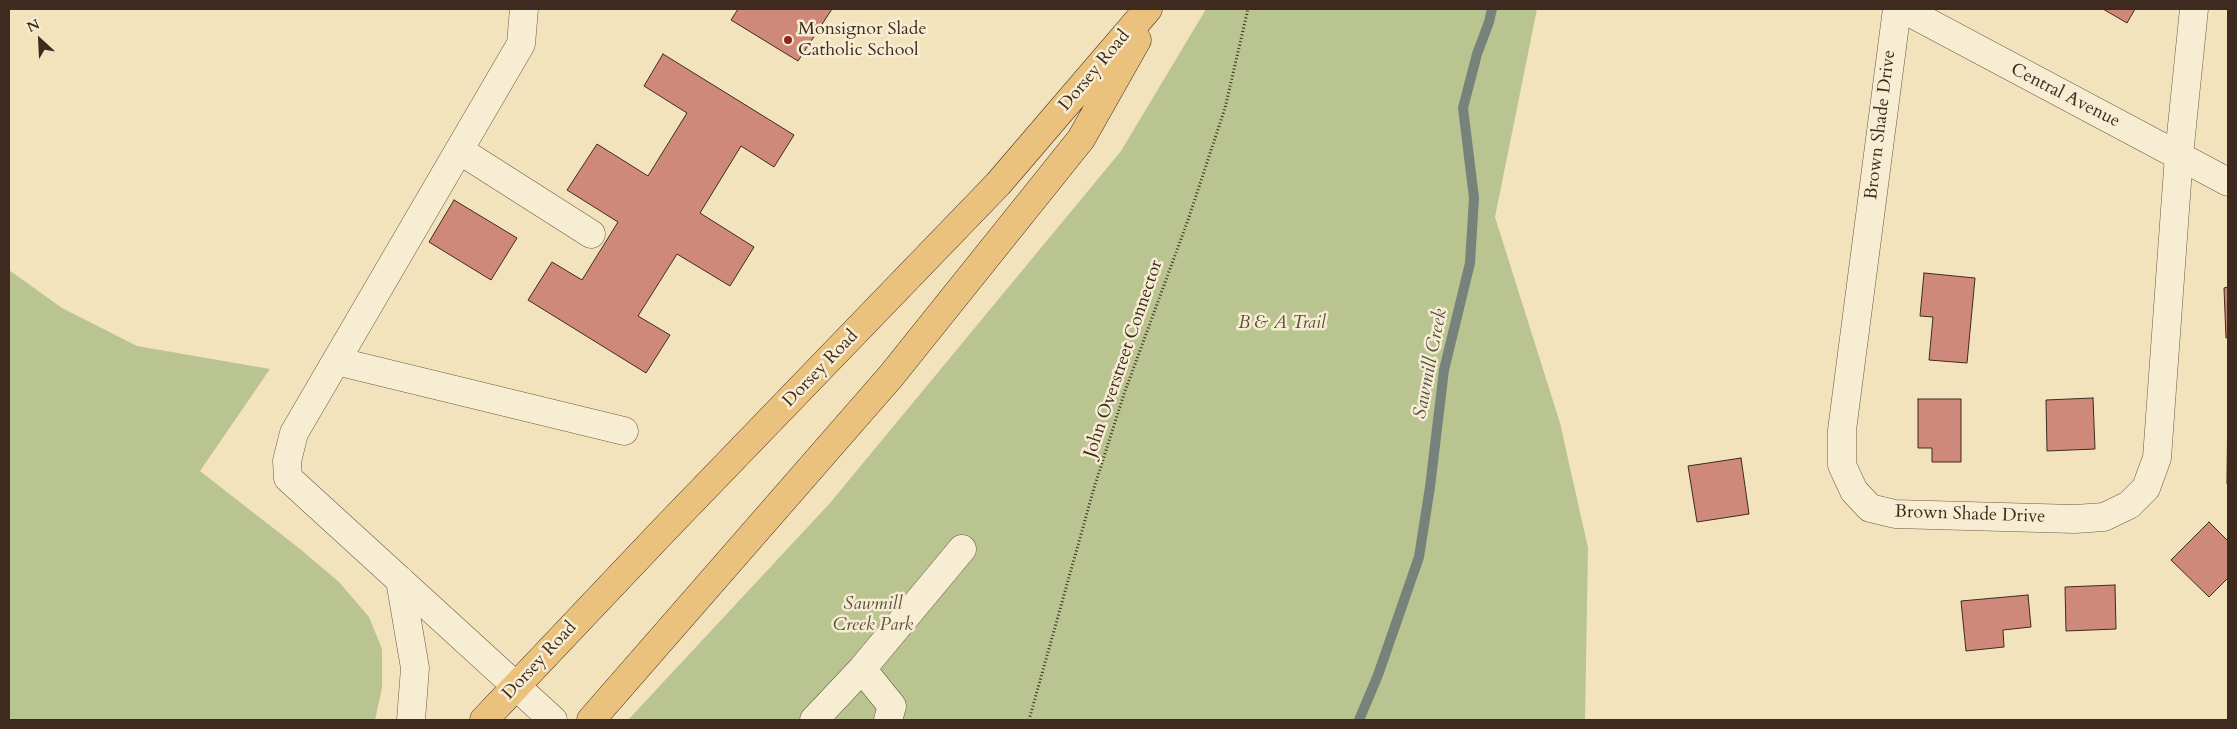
<!DOCTYPE html>
<style>
body{margin:0}
#map{position:relative;width:2237px;height:729px;overflow:hidden;background:#f3e3bc;font-family:Cardo,serif}
canvas{display:block}
.frame{position:absolute;inset:0;border:10px solid #3e2a1f;pointer-events:none}
.north{position:absolute;left:15px;top:15px;width:50px;height:50px;-webkit-text-stroke:4px #f7edd3;paint-order:stroke;rotate:335deg;font-size:14px;font-weight:700;line-height:20px;text-align:center;color:#3e2a1f}
.north::after{content:'';display:block;margin:auto;width:18px;height:22px;background:#3e2a1f;clip-path:polygon(50% 0,100% 100%,50% 72%,0 100%)}
</style>
<div id="map">
<canvas width="2237" height="729"></canvas>
<div class="frame"></div>
<div class="north">N</div>
</div>
<script>
const c = document.querySelector('canvas').getContext('2d');
c.lineJoin = 'round';
function fill(path, color) {
  c.fillStyle = color;
  c.fill(path, 'evenodd');
}
function shape(rows) {
  const path = new Path2D();
  for (const r of rows) {
    path.moveTo(r[0], r[1]);
    for (let i = 2; i < r.length; i += 2) path.lineTo(r[i], r[i + 1]);
  }
  return path;
}
function trace(path, color, width, dash) {
  c.strokeStyle = color;
  c.lineWidth = width;
  c.lineCap = dash ? 'butt' : 'round';
  c.setLineDash(dash || []);
  c.stroke(path);
}
function label(font, color, halo, rows, align = 'center') {
  c.font = font + ' Cardo,serif';
  c.lineWidth = 5;
  c.setLineDash([]);
  c.textBaseline = 'middle';
  c.strokeStyle = halo;
  c.fillStyle = color;
  for (const [text, x, y, turn = 0] of rows) {
    c.save();
    c.translate(x, y);
    c.rotate((+turn || 0) * Math.PI / 180);
    c.textAlign = isNaN(turn) ? turn : align;
    if (halo) c.strokeText(text, 0, 0);
    c.fillText(text, 0, 0);
    c.restore();
  }
}
const green = shape([
 [1206,9,1537,9,1495,217,1560,423,1588,548,1585,720,628,720,830,503,1121,151],
 [9,270,62,308,137,346,270,369,200,471,300,549,339,582,369,617,382,649,382,688,375,720,9,720]
]);
const stream = shape([
 [1359,720,1378,675,1419,557,1430,487,1444,370,1470,263,1474,198,1463,108,1477,54,1489,22,1492,9]
]);
const building = shape([
 [738,9,832,9,798,61,731,20,738,9],
 [2103,9,2135,9,2127,23,2103,9],
 [663,54,794,135,774,167,741,146,700,213,754,247,730,286,677,254,638,316,670,335,646,373,528,300,552,262,582,280,618,222,567,190,597,144,648,176,687,113,644,86,663,54],
 [454,200,517,238,491,280,429,242,454,200],
 [1924,273,1975,278,1967,363,1929,360,1933,317,1920,316,1924,273],
 [2228,287,2228,337,2226,338,2224,288,2228,287],
 [2228,391,2228,484,2227,484,2228,391],
 [2093,398,2095,449,2047,451,2046,400,2093,398],
 [1918,399,1961,399,1961,462,1932,462,1932,448,1918,448,1918,399],
 [1741,458,1749,514,1697,522,1688,466,1741,458],
 [2209,522,2228,541,2228,578,2209,597,2171,560,2209,522],
 [2115,585,2116,629,2066,631,2065,587,2115,585],
 [2028,595,2031,627,2003,630,2004,647,1966,651,1961,601,2028,595]
]);
const path = shape([
 [1029,720,1094,488,1124,394,1188,220,1225,108,1248,9]
]);
const minor = shape([
 [524,9,521,44,294,433,287,461,288,478,553,720],
 [1897,9,1842,430,1842,465,1854,491,1870,508,1895,514,2075,519,2104,517,2129,505,2146,488,2157,458,2179,155,2194,9],
 [1903,9,2228,182],
 [459,150,591,234],
 [336,361,624,431],
 [400,580,415,668,411,720],
 [862,669,962,549],
 [814,720,862,669,892,706,888,720]
]);
const major = shape([
 [484,720,664,530,998,184,1148,9],
 [591,720,891,376,1081,139,1137,40]
]);
const markers = [
 [788,40,5,"#8f2418"]
];
const poiNames = [
 ["Monsignor Slade",798,30],
 ["Catholic School",798,51]
];
const streetNames = [
 ["Dorsey Road",1095,71,-50],
 ["Central Avenue",2065,96,27],
 ["Brown Shade Drive",1881,125,-83],
 ["John Overstreet Connector",1124,359,-71],
 ["Dorsey Road",821,369,-46],
 ["Brown Shade Drive",1970,515,2],
 ["Dorsey Road",540,661,-47]
];
const parkNames = [
 ["B & A Trail",1282,324],
 ["Sawmill",873,605],
 ["Creek Park",873,626]
];
const waterNames = [
 ["Sawmill Creek",1431,364,-79]
];
fill(green, '#bac491');
trace(stream, '#77827a', 10);
fill(building, '#cf897a');
trace(building, '#3e2a1f', 1);
trace(minor, '#6b5846', 29);
trace(major, '#3e2a1f', 29);
trace(path, '#3e2a1f', 3, [1, 2.5]);
trace(minor, '#f7edd3', 28);
trace(major, '#eac27e', 28);
for (const [x, y, r, color] of markers) {
  const dot = new Path2D();
  dot.arc(x, y, r, 0, 2 * Math.PI);
  c.fillStyle = color;
  c.fill(dot);
  trace(dot, '#f7edd3', 2);
}
label('18px', '#3e2a1f', '#f7edd3', poiNames, 'left');
label('18px', '#3e2a1f', '#f7edd3', streetNames);
label('italic 18px', '#5d503c', '#f7edd3', parkNames);
label('italic 19px', '#564f45', '#f7edd3', waterNames);
</script>
